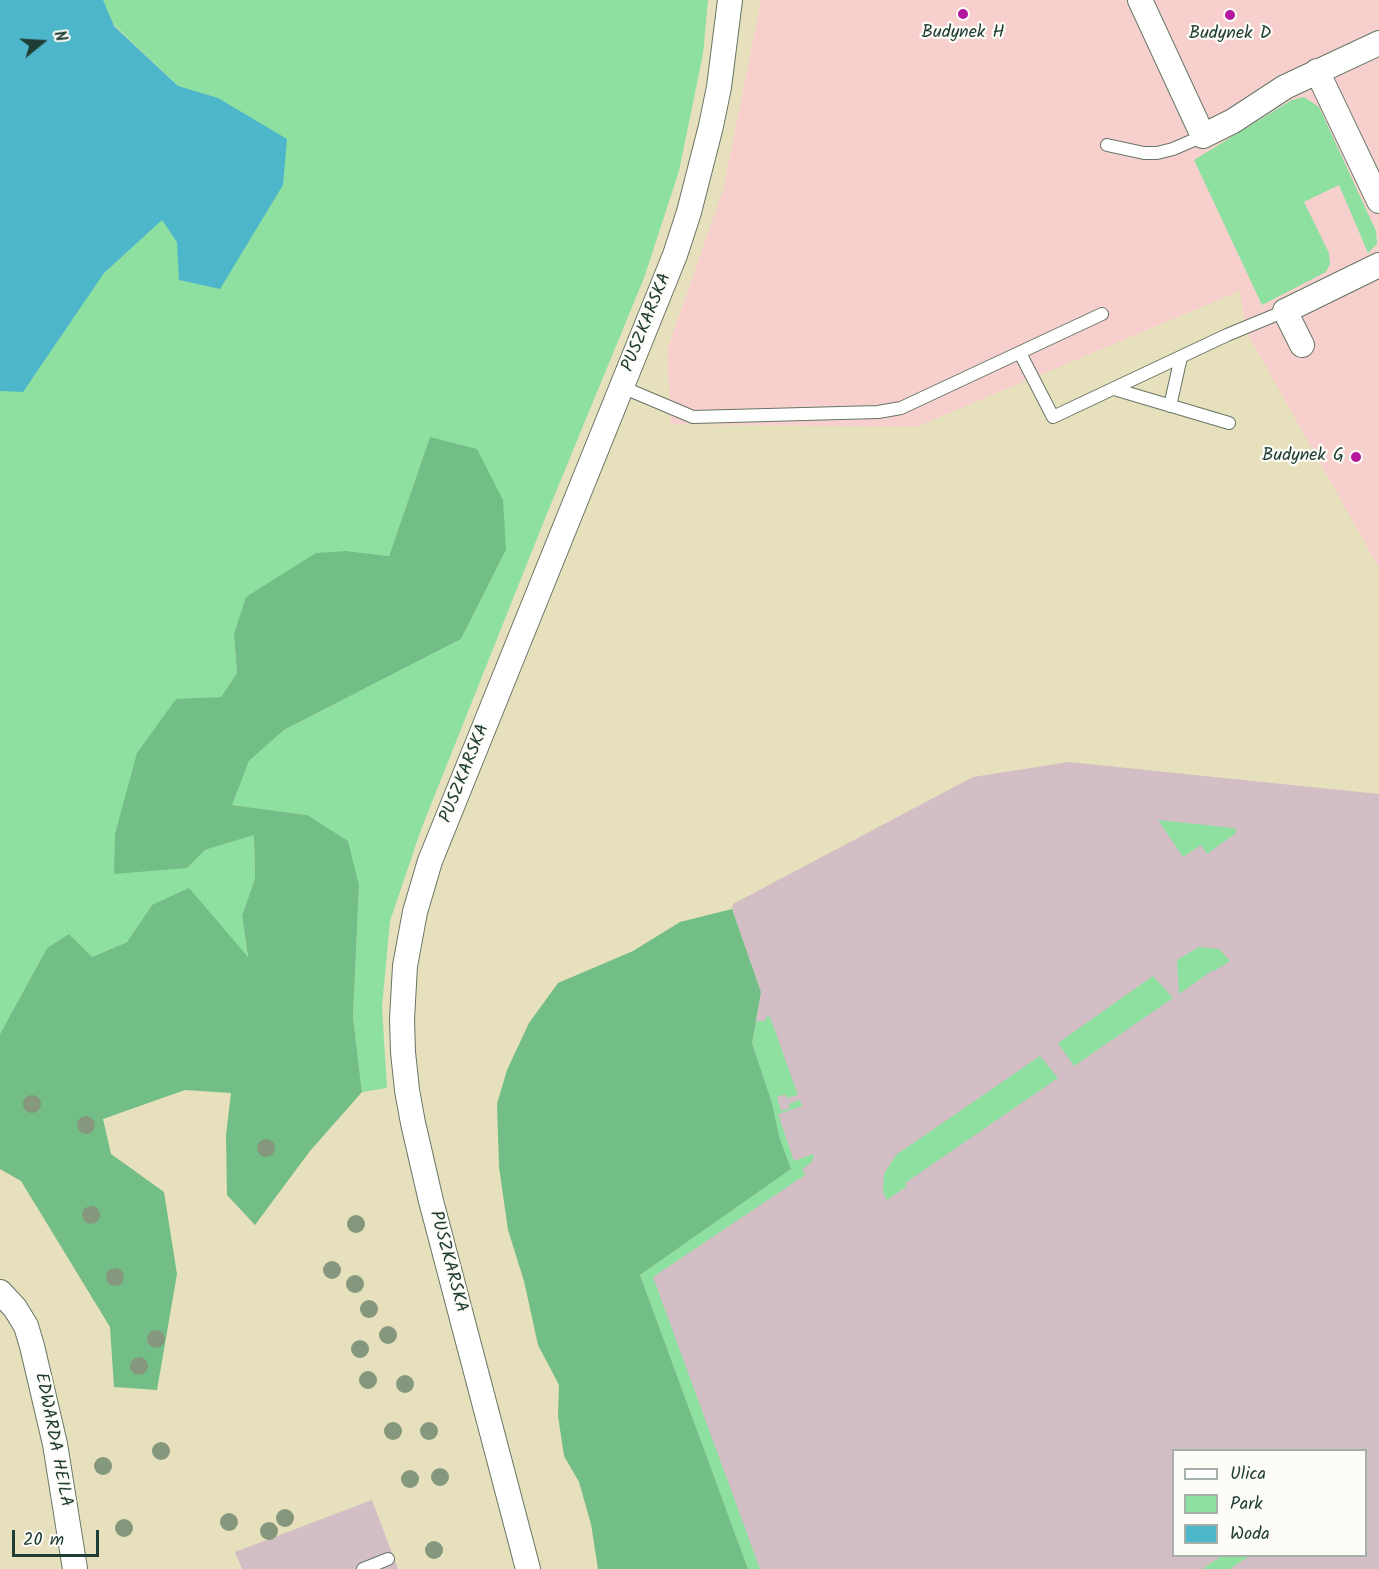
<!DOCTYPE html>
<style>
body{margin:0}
#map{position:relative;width:1379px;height:1569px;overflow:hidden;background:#e7e0bc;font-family:Kalam,sans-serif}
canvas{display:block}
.legend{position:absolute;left:1172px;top:1449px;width:195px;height:108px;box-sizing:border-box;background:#fdfcf7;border:2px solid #a4b0a9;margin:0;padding:8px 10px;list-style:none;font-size:18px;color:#1f3d34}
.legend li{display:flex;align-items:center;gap:12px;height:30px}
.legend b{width:30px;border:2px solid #a4b0a9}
.north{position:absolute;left:12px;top:12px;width:60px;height:60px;-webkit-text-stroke:4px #fdfcf7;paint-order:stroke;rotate:72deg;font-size:16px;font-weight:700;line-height:24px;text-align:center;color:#1f3d34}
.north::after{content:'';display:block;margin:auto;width:21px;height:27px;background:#1f3d34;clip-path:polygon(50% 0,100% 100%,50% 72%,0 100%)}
.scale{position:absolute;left:12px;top:1530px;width:87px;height:27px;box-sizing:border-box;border:3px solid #1f3d34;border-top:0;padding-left:8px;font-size:18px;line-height:21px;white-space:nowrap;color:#1f3d34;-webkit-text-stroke:4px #fdfcf7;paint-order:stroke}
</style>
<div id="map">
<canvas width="1379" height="1569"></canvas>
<ul class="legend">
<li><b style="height:8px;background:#fff"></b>Ulica</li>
<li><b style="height:16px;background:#8ee0a0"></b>Park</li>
<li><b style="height:16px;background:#4db6ca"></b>Woda</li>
</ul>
<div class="north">N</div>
<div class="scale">20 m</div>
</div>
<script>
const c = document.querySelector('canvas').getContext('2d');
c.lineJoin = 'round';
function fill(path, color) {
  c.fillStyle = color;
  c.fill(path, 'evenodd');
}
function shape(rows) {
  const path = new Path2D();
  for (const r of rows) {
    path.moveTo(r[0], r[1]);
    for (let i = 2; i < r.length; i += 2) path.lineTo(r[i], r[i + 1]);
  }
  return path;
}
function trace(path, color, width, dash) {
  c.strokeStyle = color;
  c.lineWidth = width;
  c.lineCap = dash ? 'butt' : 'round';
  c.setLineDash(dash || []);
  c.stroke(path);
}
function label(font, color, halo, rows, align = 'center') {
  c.font = font + ' Kalam,sans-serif';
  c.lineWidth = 4.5;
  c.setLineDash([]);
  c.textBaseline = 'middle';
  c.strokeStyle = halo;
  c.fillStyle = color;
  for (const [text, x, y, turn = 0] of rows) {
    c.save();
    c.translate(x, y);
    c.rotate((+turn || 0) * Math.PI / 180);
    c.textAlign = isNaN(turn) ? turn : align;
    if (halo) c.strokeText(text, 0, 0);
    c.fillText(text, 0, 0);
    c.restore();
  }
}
const built = shape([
 [761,0,1379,0,1379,568,1246,331,1240,291,916,427,671,424,667,350,723,190]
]);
const industrial = shape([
 [1069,762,1379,794,1379,1569,748,1569,640,1275,791,1169,779,1136,772,1103,752,1043,761,992,732,909,733,904,973,777],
 [1174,1450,1366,1450,1366,1556,1174,1556],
 [372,1500,398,1569,242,1569,235,1552]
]);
const green = shape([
 [88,0,708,0,703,54,679,171,644,278,546,516,422,827,390,921,382,1007,387,1088,362,1092,353,1017,359,886,307,815,231,805,249,761,284,730,461,639,506,550,430,437,389,556,347,551,234,634,237,673,221,697,177,700,187,868,205,850,254,835,255,878,242,916,248,958,152,905,127,942,92,957,69,935,47,948,0,1034,0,263,178,86],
 [1304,97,1319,107,1376,231,1377,244,1368,253,1339,185,1304,202,1329,253,1330,264,1326,272,1262,305,1194,160,1292,100],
 [1158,820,1233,828,1236,829,1236,833,1207,854,1201,845,1183,857],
 [1199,947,1219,949,1230,961,1214,971,1213,970,1179,994,1177,960],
 [1153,976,1173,998,1074,1066,1058,1043],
 [767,1016,770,1017,798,1095,787,1098,785,1094,777,1097,781,1111,790,1108,789,1104,800,1100,802,1106,778,1114,794,1161,814,1154,812,1162,802,1169,805,1175,653,1277,760,1569,748,1569,640,1275,791,1169,779,1136,772,1103,752,1043,756,1021,765,1021],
 [1040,1056,1058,1078,905,1183,907,1186,887,1200,883,1192,884,1174,896,1155],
 [1222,1556,1249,1556,1230,1569,1202,1569]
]);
const forest = shape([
 [430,437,477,449,503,500,506,550,461,639,284,730,249,761,232,805,307,815,348,841,359,886,353,1017,362,1092,310,1151,255,1225,227,1195,226,1135,231,1093,185,1090,103,1119,111,1154,164,1192,177,1274,157,1390,114,1387,110,1327,21,1181,0,1169,0,1034,47,948,69,934,92,957,127,942,152,905,189,888,248,957,242,916,255,878,254,835,205,850,187,868,114,874,115,834,137,753,176,699,221,697,237,673,234,634,246,597,316,553,347,551,389,556],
 [732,909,761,992,752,1043,772,1103,779,1136,791,1169,640,1275,748,1569,598,1569,591,1524,579,1482,564,1456,558,1416,559,1385,538,1345,524,1281,508,1230,499,1167,497,1104,507,1070,529,1023,558,983,633,951,680,922]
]);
const water = shape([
 [0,0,103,0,114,26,178,86,218,98,287,139,283,185,220,289,179,280,177,242,162,220,104,273,23,392,0,391]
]);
const service = shape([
 [1107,145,1144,153,1157,153,1173,149,1203,136],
 [1020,353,1053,417,1227,335,1285,311],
 [622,387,693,417,878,412,901,408,1102,314],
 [1114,389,1229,423],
 [1170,406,1181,357],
 [363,1569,388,1559]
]);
const minor = shape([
 [1140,0,1203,136,1233,121,1285,87,1379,43],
 [1317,71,1379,201],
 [1302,345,1285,311,1379,265],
 [0,1292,15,1308,26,1326,32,1346,55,1444,75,1569],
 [528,1569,431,1201,413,1123,407,1090,403,1052,402,1019,405,966,415,912,430,861,675,255,689,212,711,126,719,87,730,0]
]);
const trees = [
 [32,1104],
 [86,1125],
 [266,1148],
 [91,1215],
 [356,1224],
 [332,1270],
 [115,1277],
 [355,1284],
 [369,1309],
 [388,1335],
 [156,1339],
 [360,1349],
 [139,1366],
 [368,1380],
 [405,1384],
 [393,1431],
 [429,1431],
 [161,1451],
 [103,1466],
 [440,1477],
 [410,1479],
 [285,1518],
 [229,1522],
 [124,1528],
 [269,1531],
 [434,1550]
];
const markers = [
 [963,14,6,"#b5179e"],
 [1230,15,6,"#b5179e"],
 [1356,457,6,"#b5179e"]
];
const poiNames = [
 ["Budynek H",963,34],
 ["Budynek D",1230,35],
 ["Budynek G",1344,457,"right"]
];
const streetNames = [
 ["PUSZKARSKA",648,323,-68],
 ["PUSZKARSKA",466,774,-68],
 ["PUSZKARSKA",447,1262,75],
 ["EDWARDA HEILA",52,1440,79]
];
fill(built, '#f7d0ce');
fill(industrial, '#d2bec4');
fill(green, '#8ee0a0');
fill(forest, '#72be86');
fill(water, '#4db6ca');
trace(service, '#657664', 14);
trace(minor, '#657664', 26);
trace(service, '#fff', 12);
trace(minor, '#fff', 24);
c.fillStyle = '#85987d';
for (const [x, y] of trees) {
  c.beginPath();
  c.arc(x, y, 9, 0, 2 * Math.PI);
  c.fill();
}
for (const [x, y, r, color] of markers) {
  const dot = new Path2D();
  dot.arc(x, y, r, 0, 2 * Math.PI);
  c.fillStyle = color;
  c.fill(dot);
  trace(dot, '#fdfcf7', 2);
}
label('18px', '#1f3d34', '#fdfcf7', poiNames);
label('18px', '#1f3d34', '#fdfcf7', streetNames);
</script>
